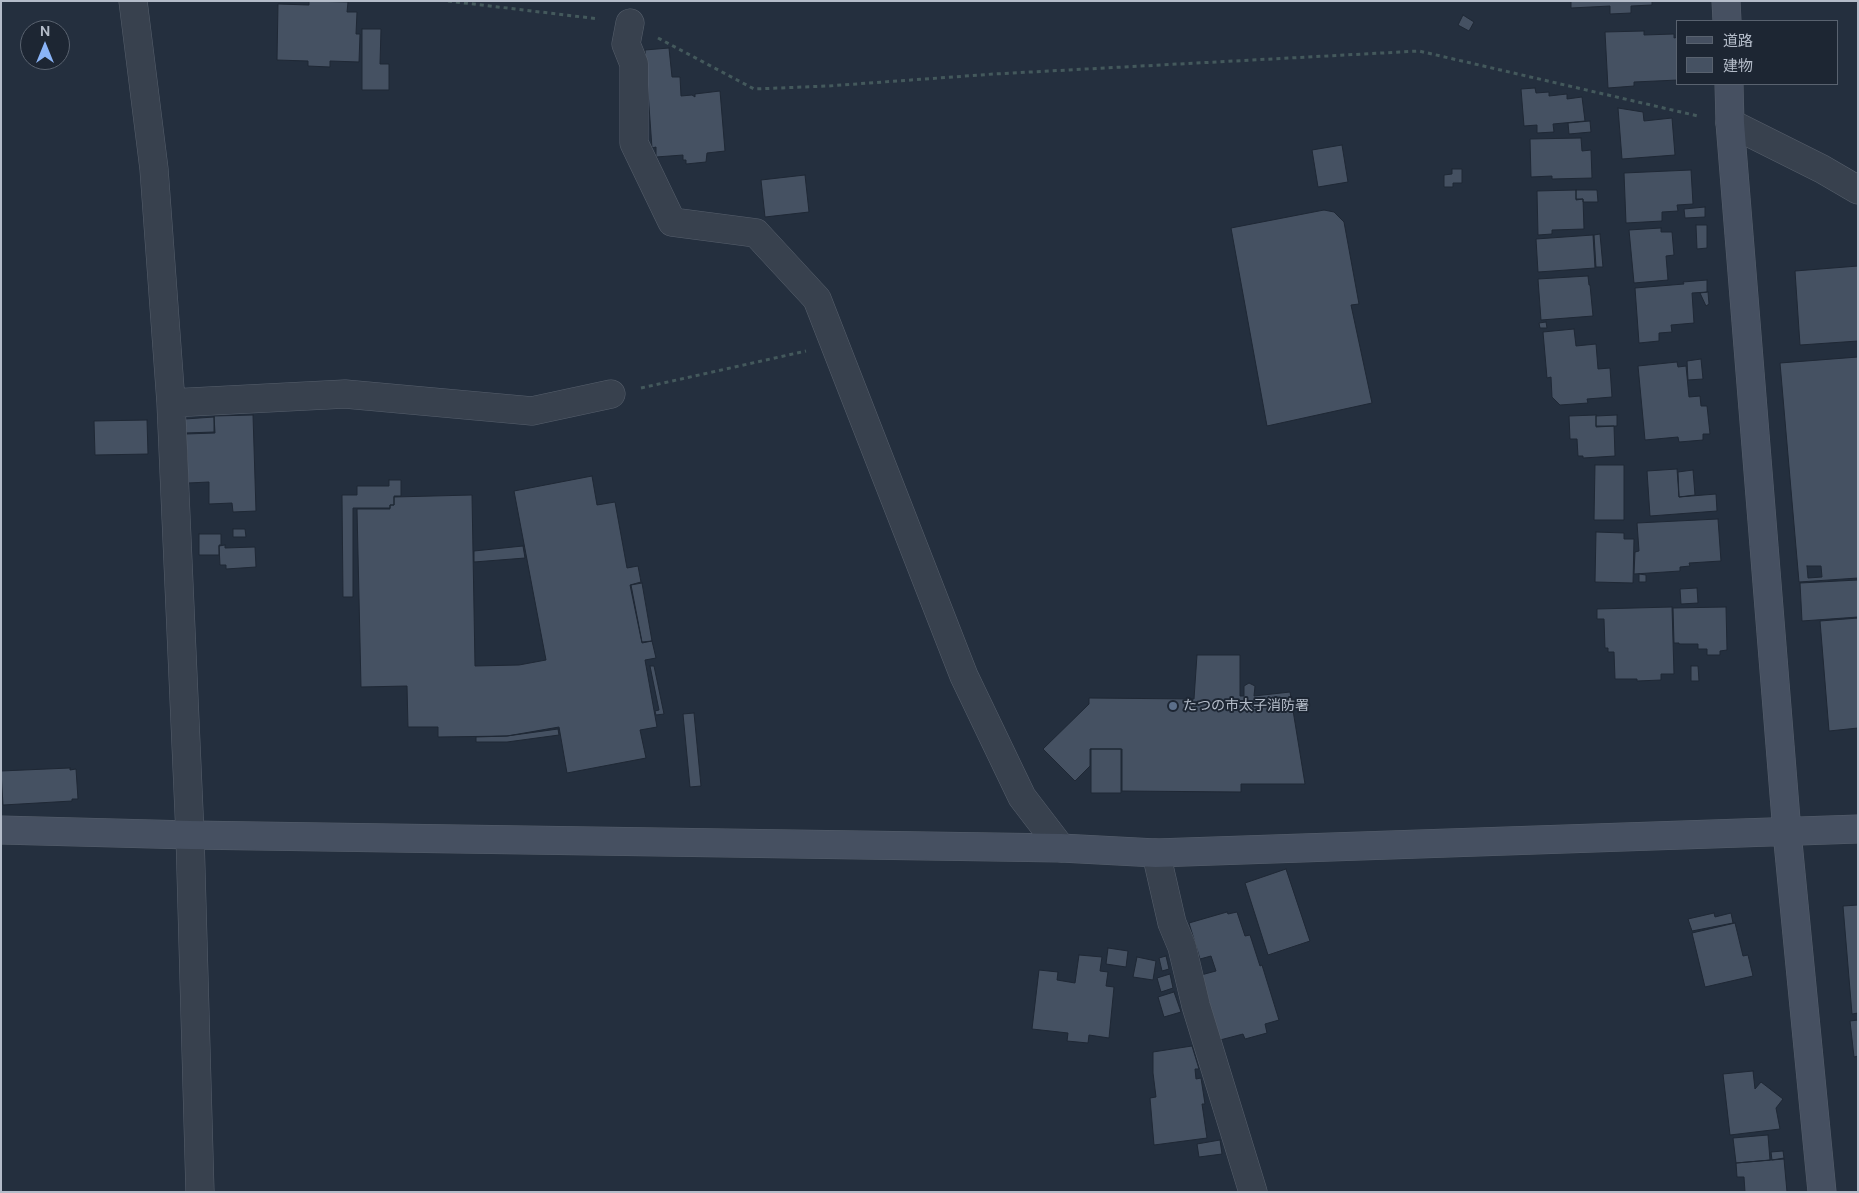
<!DOCTYPE html>
<meta charset="utf-8">
<style>
body{margin:0}
#map{position:relative;width:1859px;height:1193px;overflow:hidden;background:#242f3e;font-family:"DM Sans","Noto Sans JP",sans-serif}
canvas{display:block}
.frame{position:absolute;inset:0;border:2px solid #b4bcc9;pointer-events:none}
.legend{position:absolute;left:1676px;top:20px;width:162px;height:65px;box-sizing:border-box;background:#1d2633;border:1px solid #59626f;margin:0;padding:6px 9px;list-style:none;font-size:15px;color:#b4bcc9}
.legend li{display:flex;align-items:center;gap:10px;height:25px}
.legend b{width:25px;border:1px solid #59626f}
.north{position:absolute;left:20px;top:20px;width:50px;height:50px;box-sizing:border-box;background:#1d2633;border:1px solid #59626f;border-radius:50%;rotate:0deg;font-size:14px;font-weight:700;line-height:20px;text-align:center;color:#b4bcc9}
.north::after{content:'';display:block;margin:auto;width:18px;height:22px;background:#8ab4f8;clip-path:polygon(50% 0,100% 100%,50% 72%,0 100%)}
</style>
<div id="map">
<canvas width="1859" height="1193"></canvas>
<div class="frame"></div>
<ul class="legend">
<li><b style="height:6px;background:#465061"></b>道路</li>
<li><b style="height:14px;background:#455162"></b>建物</li>
</ul>
<div class="north">N</div>
</div>
<script>
const c = document.querySelector('canvas').getContext('2d');
c.lineJoin = 'round';
function fill(path, color) {
  c.fillStyle = color;
  c.fill(path, 'evenodd');
}
function shape(rows) {
  const path = new Path2D();
  for (const r of rows) {
    path.moveTo(r[0], r[1]);
    for (let i = 2; i < r.length; i += 2) path.lineTo(r[i], r[i + 1]);
  }
  return path;
}
function trace(path, color, width, dash) {
  c.strokeStyle = color;
  c.lineWidth = width;
  c.lineCap = dash ? 'butt' : 'round';
  c.setLineDash(dash || []);
  c.stroke(path);
}
function label(font, color, halo, rows, align = 'center') {
  c.font = font + ' "DM Sans","Noto Sans JP",sans-serif';
  c.lineWidth = 4;
  c.setLineDash([]);
  c.textBaseline = 'middle';
  c.strokeStyle = halo;
  c.fillStyle = color;
  for (const [text, x, y, turn = 0] of rows) {
    c.save();
    c.translate(x, y);
    c.rotate((+turn || 0) * Math.PI / 180);
    c.textAlign = isNaN(turn) ? turn : align;
    if (halo) c.strokeText(text, 0, 0);
    c.fillText(text, 0, 0);
    c.restore();
  }
}
const building = shape([
 [309,1,348,2,347,12,357,12,356,34,360,34,359,62,330,61,330,67,308,66,308,61,277,60,278,4,309,5,309,1],
 [1571,1,1652,1,1652,5,1631,6,1631,13,1610,14,1610,6,1571,8,1571,1],
 [1463,15,1474,22,1469,31,1458,25,1463,15],
 [362,29,381,29,380,64,389,64,389,90,362,90,362,29],
 [1644,31,1644,35,1674,34,1674,38,1678,37,1678,80,1634,82,1634,86,1608,88,1605,32,1644,31],
 [669,48,672,77,680,77,681,96,692,95,695,97,695,94,720,91,725,151,707,153,706,162,686,164,686,160,683,160,683,155,656,157,656,147,652,148,645,50,669,48],
 [1535,88,1536,93,1549,92,1549,96,1567,94,1567,99,1582,97,1585,121,1553,124,1554,132,1537,133,1537,125,1524,126,1521,89,1535,88],
 [1618,108,1643,112,1644,121,1672,118,1675,155,1622,159,1618,108],
 [1590,121,1591,132,1569,134,1568,123,1590,121],
 [1581,138,1582,151,1591,150,1592,178,1552,179,1552,176,1531,177,1530,139,1581,138],
 [1342,145,1348,182,1318,187,1312,150,1342,145],
 [1452,169,1462,169,1462,183,1453,183,1453,187,1444,187,1444,175,1452,174,1452,169],
 [1691,170,1693,204,1677,205,1678,211,1662,212,1662,221,1626,223,1624,173,1691,170],
 [805,175,809,212,765,217,761,180,805,175],
 [1576,190,1597,190,1598,202,1583,202,1583,199,1576,199,1576,190],
 [1576,190,1576,200,1583,199,1584,229,1552,230,1552,234,1538,235,1537,191,1576,190],
 [1705,207,1705,217,1685,218,1684,209,1705,207],
 [1324,210,1334,212,1344,222,1359,304,1351,305,1372,403,1267,426,1231,228,1324,210],
 [1696,225,1707,225,1707,248,1697,249,1696,225],
 [1661,228,1661,232,1672,232,1674,255,1666,256,1668,280,1634,283,1629,230,1661,228],
 [1600,234,1603,267,1596,267,1594,235,1600,234],
 [1593,235,1595,268,1538,272,1536,239,1593,235],
 [1858,266,1858,341,1800,345,1795,271,1858,266],
 [1588,276,1589,285,1590,285,1593,316,1541,320,1538,279,1588,276],
 [1707,280,1707,292,1692,293,1694,323,1671,325,1672,332,1659,333,1659,341,1639,343,1635,288,1684,284,1683,282,1707,280],
 [1708,292,1709,304,1706,306,1700,293,1708,292],
 [1546,322,1547,328,1540,328,1539,323,1546,322],
 [1574,329,1576,346,1596,344,1598,369,1610,368,1612,397,1587,399,1588,403,1560,405,1552,397,1551,377,1547,378,1543,332,1574,329],
 [1858,357,1858,578,1799,582,1780,363,1858,357],
 [1807,566,1821,566,1822,577,1808,578,1807,566],
 [1701,359,1703,379,1688,380,1687,361,1701,359],
 [1677,362,1678,367,1686,366,1689,397,1700,396,1701,406,1707,406,1710,434,1703,434,1703,440,1679,442,1678,437,1645,440,1638,366,1677,362],
 [253,415,256,511,233,512,232,503,209,504,209,482,188,483,186,434,215,433,214,416,253,415],
 [1596,415,1596,427,1614,426,1615,456,1583,458,1583,456,1578,456,1577,439,1570,439,1569,416,1596,415],
 [1617,415,1617,426,1596,426,1596,416,1617,415],
 [214,417,214,432,185,433,185,419,214,417],
 [147,420,148,454,95,455,94,421,147,420],
 [1595,465,1624,465,1624,520,1594,520,1595,465],
 [1677,469,1679,497,1716,494,1717,511,1650,516,1647,471,1677,469],
 [1693,470,1695,495,1679,497,1678,472,1693,470],
 [592,476,597,505,615,502,627,568,638,566,641,582,630,585,642,643,652,641,656,658,645,660,657,727,640,730,646,758,567,773,559,727,507,736,438,737,438,727,408,727,407,686,361,687,357,509,390,509,390,505,394,505,394,497,472,495,475,666,519,665,546,660,514,491,592,476],
 [389,480,401,480,401,496,394,496,394,505,390,505,390,508,353,508,353,597,343,597,342,495,357,495,357,486,389,486,389,480],
 [1718,519,1721,561,1689,563,1690,566,1680,567,1680,571,1634,574,1635,552,1639,551,1637,523,1718,519],
 [233,529,245,529,246,537,233,537,233,529],
 [1596,532,1624,533,1624,539,1634,539,1633,583,1595,582,1596,532],
 [199,534,221,534,221,545,219,545,219,555,199,555,199,534],
 [225,545,225,548,255,547,256,567,226,569,226,565,220,565,219,546,225,545],
 [523,546,525,558,474,562,474,551,523,546],
 [1639,574,1646,575,1646,582,1639,582,1639,574],
 [1858,580,1858,617,1802,621,1800,583,1858,580],
 [642,583,652,641,642,642,631,585,642,583],
 [1697,588,1698,603,1681,604,1680,589,1697,588],
 [1672,607,1674,674,1661,674,1661,680,1637,681,1637,679,1615,679,1614,652,1608,652,1608,648,1605,648,1604,619,1597,619,1597,609,1672,607],
 [1726,607,1727,650,1720,651,1720,655,1707,655,1707,649,1698,649,1698,644,1679,644,1679,643,1674,643,1673,608,1726,607],
 [1858,618,1858,728,1829,731,1820,621,1858,618],
 [1197,655,1240,655,1240,696,1244,696,1244,686,1249,683,1255,686,1254,696,1290,692,1305,784,1241,784,1241,792,1122,791,1122,749,1090,749,1090,766,1075,781,1043,749,1089,704,1089,698,1194,699,1197,655],
 [650,666,654,666,664,714,656,715,655,711,659,710,650,666],
 [1691,666,1698,666,1699,681,1691,681,1691,666],
 [694,713,701,786,690,787,683,714,694,713],
 [558,729,559,735,507,742,476,742,476,737,507,736,558,729],
 [1091,749,1121,749,1121,793,1091,793,1091,749],
 [70,768,70,770,76,769,78,799,72,799,72,801,3,805,1,771,70,768],
 [1286,869,1310,941,1268,955,1245,883,1286,869],
 [1858,905,1858,1013,1852,1014,1843,906,1858,905],
 [1227,912,1228,914,1237,912,1245,936,1250,935,1260,966,1262,965,1279,1020,1265,1024,1267,1033,1245,1039,1243,1034,1220,1040,1201,975,1216,971,1211,956,1200,959,1189,923,1227,912],
 [1714,913,1715,917,1731,913,1733,923,1692,931,1688,919,1714,913],
 [1735,923,1743,956,1748,955,1753,976,1705,987,1692,933,1735,923],
 [1108,948,1128,951,1126,967,1106,964,1108,948],
 [1079,955,1102,957,1100,971,1108,972,1106,986,1114,987,1109,1038,1089,1035,1088,1043,1067,1041,1068,1033,1032,1029,1039,970,1058,972,1057,980,1075,983,1079,955],
 [1166,956,1169,969,1162,971,1159,958,1166,956],
 [1137,957,1156,961,1153,980,1133,977,1137,957],
 [1170,974,1173,988,1161,992,1157,978,1170,974],
 [1174,992,1181,1012,1164,1017,1158,997,1174,992],
 [1858,1020,1858,1056,1854,1057,1850,1021,1858,1020],
 [1192,1046,1199,1069,1195,1069,1196,1079,1201,1078,1205,1104,1202,1104,1207,1138,1154,1145,1150,1098,1156,1097,1153,1073,1153,1052,1192,1046],
 [1753,1071,1755,1089,1761,1082,1783,1099,1776,1108,1780,1129,1730,1135,1723,1074,1753,1071],
 [1768,1135,1770,1160,1736,1163,1733,1138,1768,1135],
 [1220,1140,1222,1154,1199,1157,1197,1144,1220,1140],
 [1783,1151,1784,1158,1772,1160,1771,1152,1783,1151],
 [1784,1159,1787,1192,1745,1192,1744,1177,1737,1177,1736,1163,1784,1159]
]);
const path = shape([
 [448,1,599,19],
 [658,38,754,89,828,86,994,74,1419,51,1698,116],
 [641,388,806,351]
]);
const street = shape([
 [133,1,154,169,171,403,190,835,200,1192],
 [630,23,626,44,634,64,634,143,672,222,756,233,817,299,964,676,1022,797,1061,848],
 [1730,123,1822,169,1858,190],
 [171,403,345,394,532,411,611,394],
 [1156,853,1172,923,1182,947,1196,1006,1253,1192]
]);
const secondary = shape([
 [1726,1,1727,21],
 [1729,84,1730,123,1787,832,1822,1192],
 [1,830,190,835,1061,848,1156,853,1858,829]
]);
const markers = [
 [1173,706,5,"#5c6f8a"]
];
const poiNames = [
 ["たつの市太子消防署",1183,706]
];
fill(building, '#455162');
trace(building, '#1f2835', 1);
trace(street, '#565f6c', 29);
trace(secondary, '#565f6c', 29);
trace(path, '#44595c', 3, [4, 4]);
trace(street, '#38414e', 28);
trace(secondary, '#465061', 28);
for (const [x, y, r, color] of markers) {
  const dot = new Path2D();
  dot.arc(x, y, r, 0, 2 * Math.PI);
  c.fillStyle = color;
  c.fill(dot);
  trace(dot, '#1d2633', 2);
}
label('14px', '#b4bcc9', '#1d2633', poiNames, 'left');
</script>
